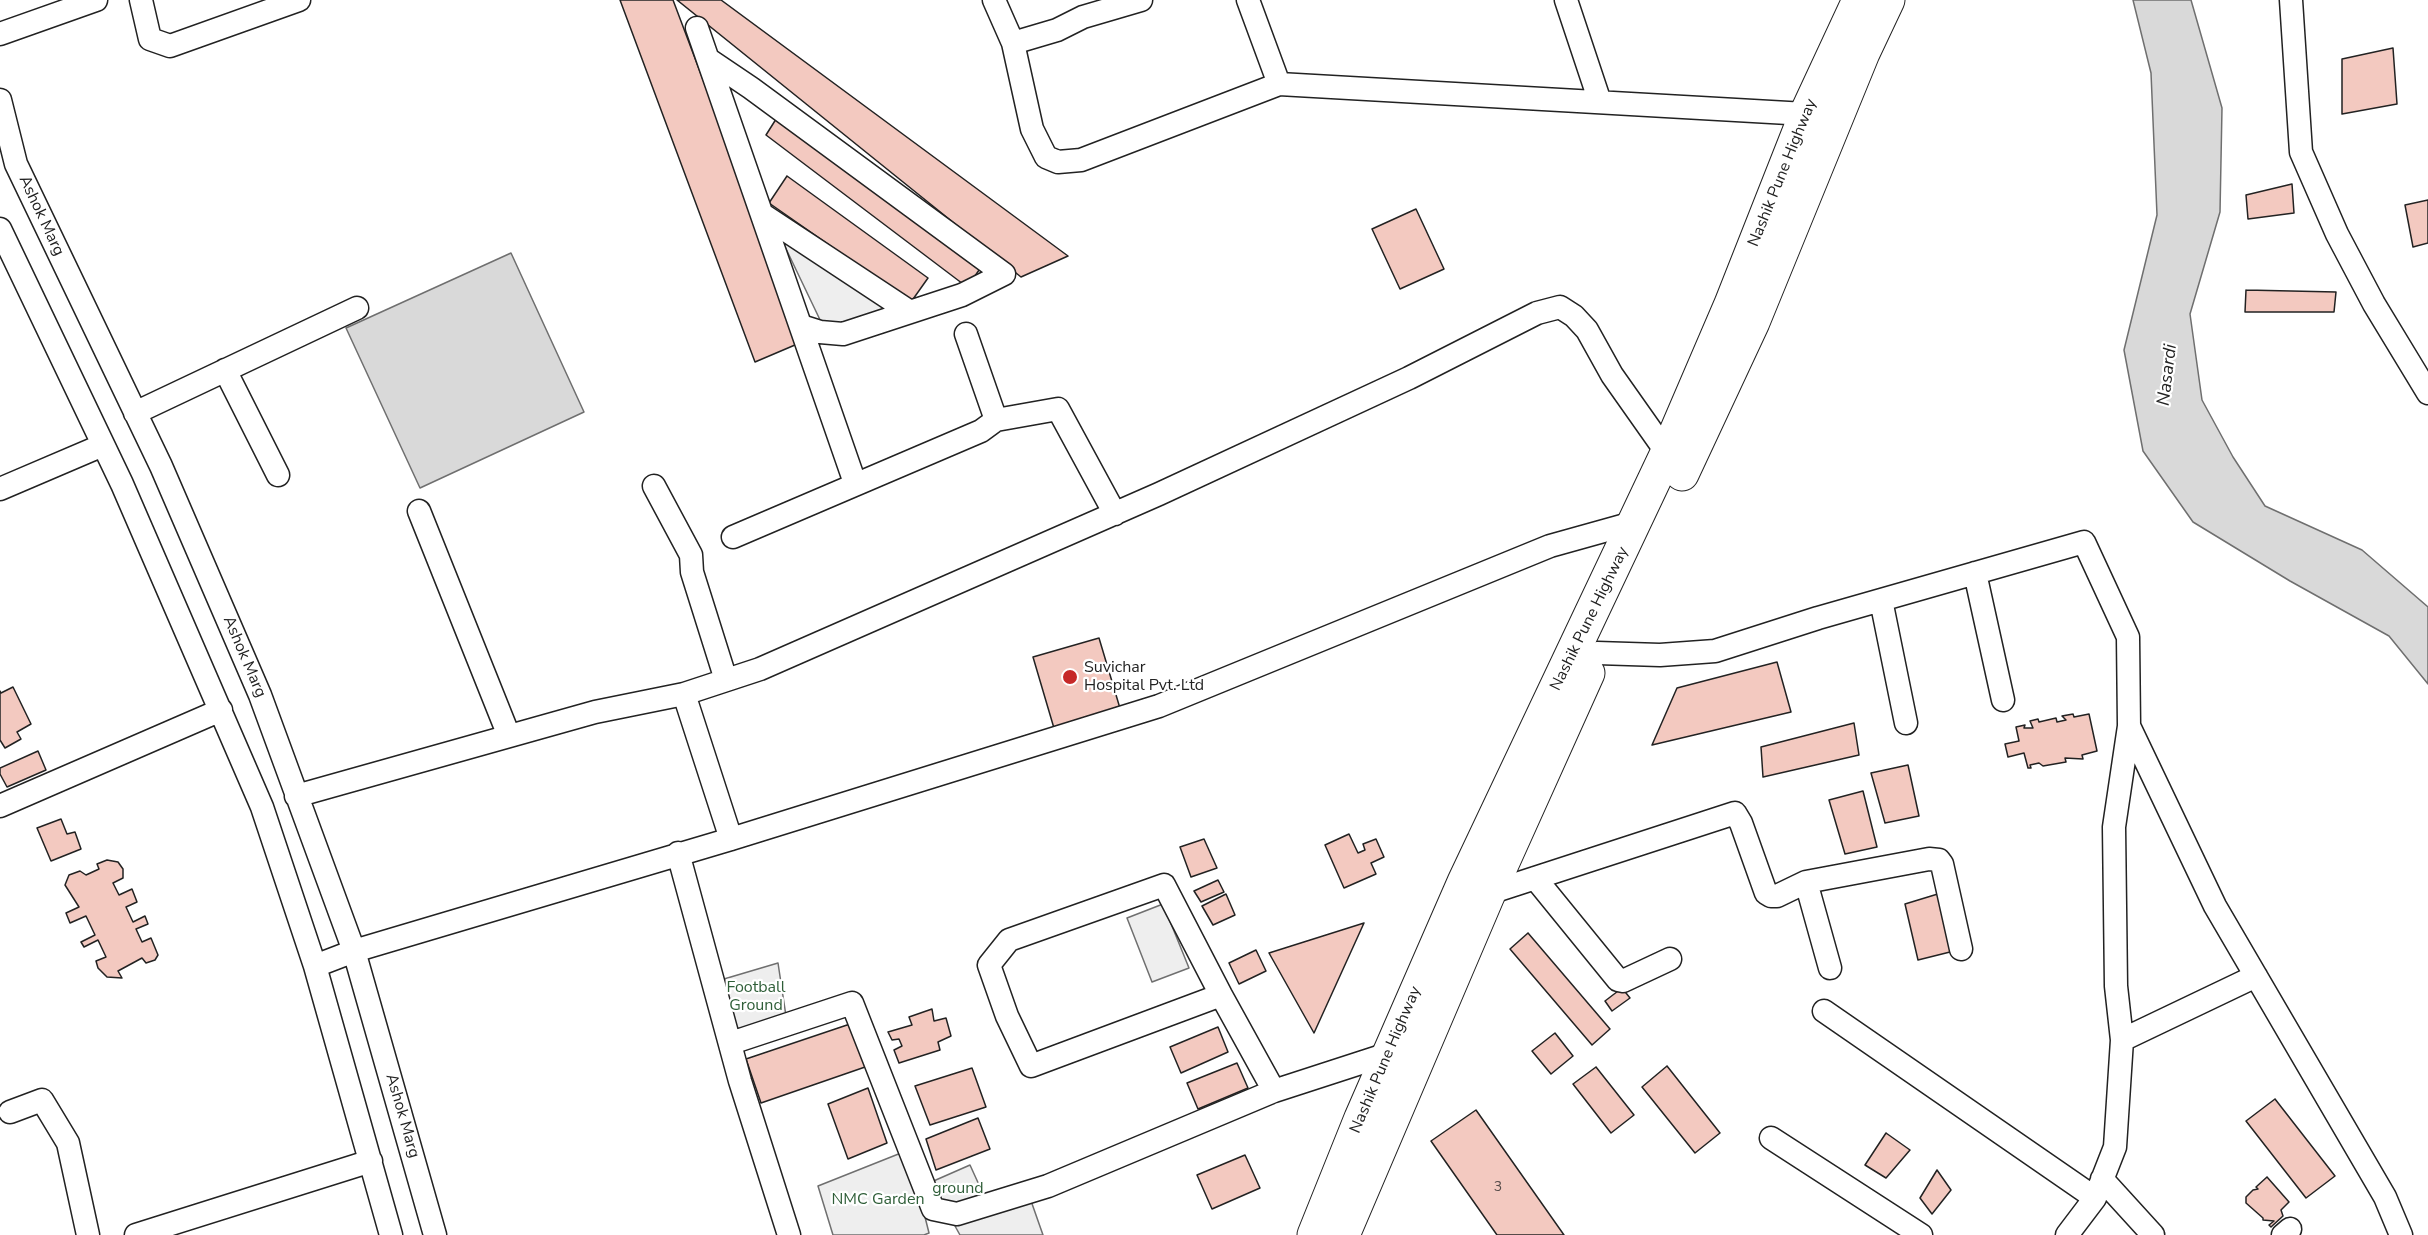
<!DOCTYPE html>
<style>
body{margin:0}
canvas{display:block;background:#fff}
</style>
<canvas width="2428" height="1235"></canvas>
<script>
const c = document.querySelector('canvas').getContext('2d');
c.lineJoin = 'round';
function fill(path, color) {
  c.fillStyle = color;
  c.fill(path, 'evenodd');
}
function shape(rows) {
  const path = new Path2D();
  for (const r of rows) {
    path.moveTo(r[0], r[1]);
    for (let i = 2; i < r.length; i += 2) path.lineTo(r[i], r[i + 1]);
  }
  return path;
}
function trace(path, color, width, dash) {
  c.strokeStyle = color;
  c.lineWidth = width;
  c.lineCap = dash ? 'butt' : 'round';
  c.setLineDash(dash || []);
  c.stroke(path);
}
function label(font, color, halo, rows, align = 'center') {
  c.font = font + ' "Nunito Sans",sans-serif';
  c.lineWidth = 4.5;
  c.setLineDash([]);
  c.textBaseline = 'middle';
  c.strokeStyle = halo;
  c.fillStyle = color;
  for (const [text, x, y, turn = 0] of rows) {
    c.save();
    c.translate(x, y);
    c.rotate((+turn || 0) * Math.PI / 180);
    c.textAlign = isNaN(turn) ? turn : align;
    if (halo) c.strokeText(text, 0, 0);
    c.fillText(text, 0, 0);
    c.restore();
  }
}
const green = shape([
 [778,232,897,315,833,330,822,324,778,232],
 [1163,904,1189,968,1152,982,1127,918,1163,904],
 [778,963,786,1016,738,1034,724,979,778,963],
 [901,1153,923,1209,929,1233,924,1235,833,1235,818,1186,901,1153],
 [970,1165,985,1198,958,1208,939,1201,929,1183,970,1165],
 [1030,1198,1043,1235,960,1235,955,1226,1030,1198]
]);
const water = shape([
 [2133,0,2191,0,2222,108,2220,212,2190,314,2202,400,2233,457,2265,506,2362,550,2428,607,2428,684,2389,636,2290,581,2193,522,2143,451,2124,350,2157,215,2151,73,2133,0],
 [511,253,584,412,420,488,346,328,511,253]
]);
const building = shape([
 [620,0,673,0,802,342,755,362,620,0],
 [677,0,721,0,1068,256,1021,277,677,0],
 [2393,48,2397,104,2342,114,2342,59,2393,48],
 [778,116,982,266,967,287,766,135,778,116],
 [787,176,928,278,911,302,769,203,787,176],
 [2292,184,2294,213,2248,219,2246,195,2292,184],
 [2428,200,2428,243,2413,247,2405,205,2428,200],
 [1416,209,1444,269,1400,289,1372,229,1416,209],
 [2246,290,2336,292,2334,312,2245,312,2246,290],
 [1099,638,1122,715,1056,735,1033,657,1099,638],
 [1777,662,1791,712,1652,745,1677,688,1777,662],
 [13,687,31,724,17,732,21,739,5,748,0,740,0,691,1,693,13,687],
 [2073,714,2074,717,2089,714,2097,751,2082,755,2083,759,2065,758,2066,762,2043,766,2039,763,2030,765,2031,768,2028,768,2024,753,2008,757,2005,744,2019,741,2016,727,2025,725,2024,728,2033,728,2030,721,2038,719,2039,722,2056,718,2057,722,2066,720,2062,716,2073,714],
 [1854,723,1859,755,1763,777,1761,747,1854,723],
 [38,751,46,770,7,787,0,774,0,768,38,751],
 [1908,765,1919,816,1885,823,1871,773,1908,765],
 [1863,791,1877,847,1845,854,1829,800,1863,791],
 [61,819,67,834,75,832,81,849,51,861,37,828,61,819],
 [1349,834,1358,853,1365,850,1363,844,1376,839,1384,857,1371,863,1376,874,1344,888,1325,845,1349,834],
 [1204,839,1217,868,1191,877,1180,847,1204,839],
 [107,860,118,862,123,869,123,878,113,883,119,895,132,889,137,902,126,907,133,922,145,916,148,924,136,929,142,942,151,938,158,955,155,960,146,963,142,958,118,971,122,978,107,977,98,968,96,961,106,957,98,940,84,947,81,942,95,935,86,916,70,923,66,913,79,907,65,885,69,875,80,871,86,875,99,869,97,864,107,860],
 [1218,880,1224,892,1201,902,1194,891,1218,880],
 [1941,893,1954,951,1918,960,1905,904,1941,893],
 [1226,894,1235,915,1213,925,1202,906,1226,894],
 [1364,923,1314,1033,1269,953,1364,923],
 [1528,933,1610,1029,1592,1045,1510,949,1528,933],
 [1256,950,1266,971,1239,984,1229,963,1256,950],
 [1622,988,1630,998,1612,1011,1605,1001,1622,988],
 [932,1009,934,1021,946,1018,951,1036,938,1042,940,1050,899,1063,894,1050,902,1046,899,1039,892,1040,888,1032,912,1025,909,1017,932,1009],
 [853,1023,868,1066,761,1103,746,1059,853,1023],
 [1218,1027,1228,1052,1181,1073,1170,1047,1218,1027],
 [1555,1033,1573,1056,1551,1074,1532,1051,1555,1033],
 [1237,1063,1248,1088,1198,1109,1187,1083,1237,1063],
 [1667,1066,1720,1133,1695,1153,1642,1087,1667,1066],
 [1596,1067,1634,1115,1611,1133,1573,1084,1596,1067],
 [972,1068,986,1107,930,1125,915,1086,972,1068],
 [868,1088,887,1143,848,1159,828,1104,868,1088],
 [2275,1099,2335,1176,2306,1198,2246,1121,2275,1099],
 [1476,1110,1564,1235,1497,1235,1431,1141,1476,1110],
 [978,1118,990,1149,936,1170,926,1139,978,1118],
 [1886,1133,1910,1150,1886,1178,1865,1165,1886,1133],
 [1245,1155,1260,1188,1212,1209,1197,1175,1245,1155],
 [1937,1170,1951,1190,1932,1214,1920,1198,1937,1170],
 [2267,1177,2289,1202,2281,1210,2283,1216,2271,1227,2269,1225,2274,1221,2263,1220,2263,1218,2246,1203,2246,1197,2253,1190,2258,1189,2256,1187,2267,1177]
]);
const minor = shape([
 [141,0,150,39,170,46,299,0],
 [994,0,1013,43,1032,129,1046,157,1058,162,1081,160,1279,84],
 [1248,0,1279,84,1806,114,1819,117],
 [1566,0,1600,102],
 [2291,0,2301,152,2337,234,2374,304,2428,393],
 [697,28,855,483],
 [0,34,96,0],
 [1013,43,1057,30,1083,17,1141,0],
 [708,59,751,88,1004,274,962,295,843,334,820,332,801,326],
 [0,100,16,164,161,466,260,695,354,951,435,1235],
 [763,215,910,312],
 [0,229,122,484,262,807,315,966,391,1235],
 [966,334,996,420],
 [225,370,278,475],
 [135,413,357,308],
 [654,486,691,555,692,572,726,680],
 [0,489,103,445],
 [419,511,509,736],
 [733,537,981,431,996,420,1058,409,1115,514],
 [1975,573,2003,700],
 [1881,600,1906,723],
 [1597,653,1660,655,1715,651,1818,618,2084,542,2128,637,2129,726,2114,827,2116,986,2122,1040,2115,1147,2095,1198,2067,1235],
 [2129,726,2215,906,2385,1197,2401,1235],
 [296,796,595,712,684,694],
 [0,806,221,710],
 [731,839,684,694,760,669,1159,494,1409,378,1537,313,1560,307,1574,316,1587,330,1612,375,1667,453,1678,458],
 [678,853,740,1081,789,1235],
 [1535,878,1618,980,1623,981,1670,959],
 [1806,882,1830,968],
 [1489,893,1735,813,1741,823,1766,893,1771,896,1777,896,1806,882,1929,859,1939,860,1942,864,1961,949],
 [315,966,354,951,731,839,1159,706,1550,546,1636,522],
 [1221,995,1031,1066,1007,1016,989,965,1009,940,1164,885,1221,995,1274,1091],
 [1824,1011,2095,1198],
 [2122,1040,2256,976],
 [731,1043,852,1003,933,1209,957,1214,1048,1186,1274,1091,1388,1054],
 [10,1112,42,1100,68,1143,88,1235],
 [1771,1138,1921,1235],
 [2102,1179,2153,1235],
 [136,1235,371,1161],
 [2283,1235,2290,1229]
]);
const highway = shape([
 [1682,474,1753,322,1863,53,1888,0],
 [1314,1235,1361,1118,1464,882,1667,453,1731,304,1806,114,1859,0],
 [1343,1235,1489,893,1588,673]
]);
const markers = [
 [1070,677,8,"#c62828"]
];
const numberNames = [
 ["3",1498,1188]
];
const streetNames = [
 ["Nashik Pune Highway",1783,173,-68],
 ["Ashok Marg",41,216,65],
 ["Nashik Pune Highway",1590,619,-64],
 ["Ashok Marg",244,657,67],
 ["Nashik Pune Highway",1386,1060,-67],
 ["Ashok Marg",402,1116,74]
];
const poiNames = [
 ["Suvichar",1084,668],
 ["Hospital Pvt. Ltd",1084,686]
];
const parkNames = [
 ["Football",756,988],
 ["Ground",756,1006],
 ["ground",958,1189],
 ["NMC Garden",878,1200]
];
const waterNames = [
 ["Nasardi",2168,375,-83]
];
fill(green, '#eee');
trace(green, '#6f6f6f', 1.5);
fill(water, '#d9d9d9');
trace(water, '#6f6f6f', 1.5);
fill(building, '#f3c9c0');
trace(building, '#222', 1.5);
trace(minor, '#222', 25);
trace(highway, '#222', 35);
trace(minor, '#fff', 22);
trace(highway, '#fff', 33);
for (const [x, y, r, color] of markers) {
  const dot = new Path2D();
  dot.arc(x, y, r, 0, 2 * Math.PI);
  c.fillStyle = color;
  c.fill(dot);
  trace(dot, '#fff', 2);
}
label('14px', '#564c4a', null, numberNames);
label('16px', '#222', '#fff', streetNames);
label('16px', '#222', '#fff', poiNames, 'left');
label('16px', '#2f5e38', '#fff', parkNames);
label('italic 18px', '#222', '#fff', waterNames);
</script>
